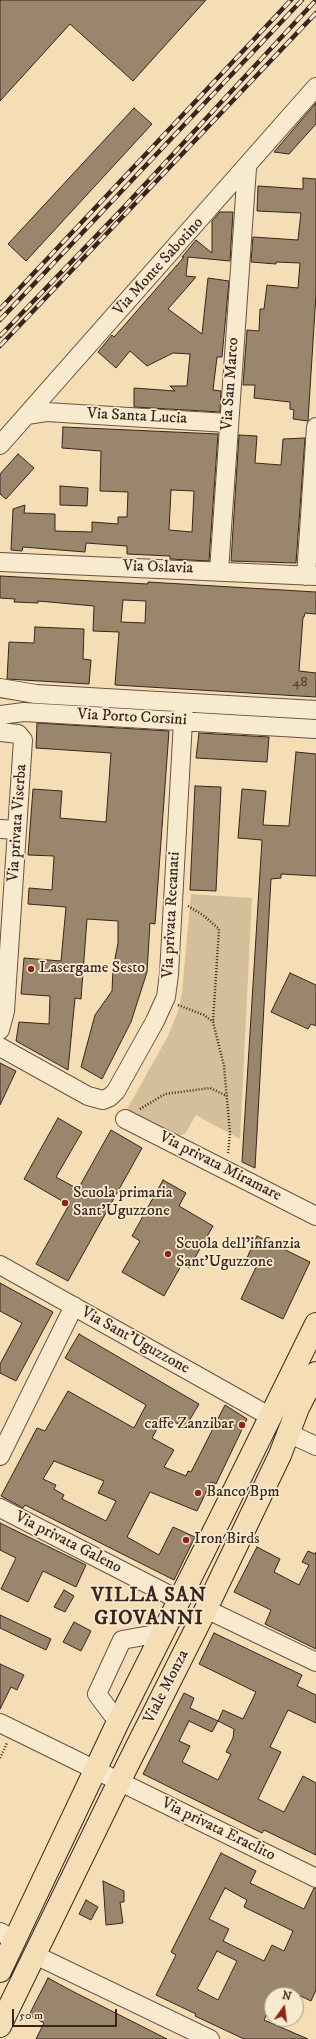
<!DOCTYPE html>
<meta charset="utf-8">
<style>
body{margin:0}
#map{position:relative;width:316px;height:2039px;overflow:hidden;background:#f5deb5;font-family:"IM FELL DW Pica",serif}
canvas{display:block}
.north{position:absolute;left:264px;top:1987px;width:40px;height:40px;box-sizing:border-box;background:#f8eacf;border:1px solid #ab9b88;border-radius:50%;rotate:14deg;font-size:11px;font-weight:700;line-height:16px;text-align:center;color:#38251e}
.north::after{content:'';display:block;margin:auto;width:14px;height:18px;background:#8f2418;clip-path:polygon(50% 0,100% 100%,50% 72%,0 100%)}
.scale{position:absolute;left:12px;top:2009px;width:105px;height:18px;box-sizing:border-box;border:2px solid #38251e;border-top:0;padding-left:5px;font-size:12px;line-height:14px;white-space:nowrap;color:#38251e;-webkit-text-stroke:3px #f8eacf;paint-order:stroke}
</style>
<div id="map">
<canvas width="316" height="2039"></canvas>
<div class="north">N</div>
<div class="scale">50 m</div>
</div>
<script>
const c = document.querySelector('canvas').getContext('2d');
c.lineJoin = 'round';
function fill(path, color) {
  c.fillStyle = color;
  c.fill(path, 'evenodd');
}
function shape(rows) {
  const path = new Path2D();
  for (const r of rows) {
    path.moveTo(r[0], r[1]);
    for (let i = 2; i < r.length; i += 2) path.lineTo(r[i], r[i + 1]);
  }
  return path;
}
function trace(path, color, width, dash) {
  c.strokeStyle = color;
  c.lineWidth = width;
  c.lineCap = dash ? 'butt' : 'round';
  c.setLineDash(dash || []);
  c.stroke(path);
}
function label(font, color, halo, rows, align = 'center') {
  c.font = font + ' "IM FELL DW Pica",serif';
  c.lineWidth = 3.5;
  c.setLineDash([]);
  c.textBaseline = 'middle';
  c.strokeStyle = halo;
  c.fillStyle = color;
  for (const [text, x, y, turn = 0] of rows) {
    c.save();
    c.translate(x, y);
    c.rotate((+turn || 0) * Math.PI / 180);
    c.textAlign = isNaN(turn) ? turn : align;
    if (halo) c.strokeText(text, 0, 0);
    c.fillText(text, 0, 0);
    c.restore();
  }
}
const green = shape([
 [191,894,252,898,240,1139,196,1115,185,1134,171,1138,125,1113,168,1036,178,1011,182,993]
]);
const building = shape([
 [0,0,206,0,133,81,70,24,0,101,0,0],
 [316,103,316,124,289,154,274,152,316,103],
 [134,108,152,124,26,261,8,244,134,108],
 [303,178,316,179,316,294,308,421,293,419,294,410,290,409,290,402,254,398,255,385,243,385,247,330,259,331,260,309,264,309,267,285,298,288,300,263,276,262,276,264,251,262,253,237,298,240,299,230,301,213,257,211,258,186,303,189,303,178],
 [220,212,233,212,230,261,188,257,186,276,196,277,168,309,202,334,208,278,229,281,222,357,217,357,213,390,221,391,220,412,134,407,134,388,175,391,170,386,187,386,190,354,173,353,147,366,130,351,116,368,98,352,112,335,114,337,129,320,184,257,182,257,196,240,212,253,212,221,220,212],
 [63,427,218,434,209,561,170,559,170,556,127,554,127,546,86,543,85,552,23,547,22,551,11,550,13,509,25,505,24,513,55,514,55,531,92,532,92,522,118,524,118,517,127,517,128,492,100,491,101,451,62,448,63,427],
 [171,490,194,491,192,532,169,530,171,490],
 [239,435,257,436,255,463,281,465,283,439,305,438,296,563,231,561,239,435],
 [18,454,34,468,6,499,0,494,0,474,18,454],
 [60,486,88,488,87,506,60,505,60,486],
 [0,576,148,584,148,582,316,592,316,614,305,613,304,617,303,617,299,671,316,673,316,697,115,685,119,632,93,631,94,606,38,601,38,603,14,602,15,599,0,598,0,576],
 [123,600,146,601,145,623,121,622,123,600],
 [35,627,84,629,83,659,91,660,89,684,7,679,9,642,34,643,35,627],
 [37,723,169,731,155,924,150,923,147,972,131,1022,102,1079,81,1067,95,1015,112,991,113,969,118,943,118,921,87,919,81,999,75,998,68,1070,16,1041,19,1022,49,1024,50,996,21,994,24,958,61,961,66,907,28,904,29,888,52,890,54,856,28,855,33,789,62,791,60,818,106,822,111,753,36,748,37,723],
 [199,733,269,737,267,762,196,758,199,733],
 [296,752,316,754,316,876,281,874,281,878,271,879,255,1168,242,1162,262,840,238,838,242,789,266,791,263,825,289,826,296,752],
 [195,786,221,787,216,891,190,890,195,786],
 [290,973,316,985,316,1026,311,1024,308,1029,271,1012,290,973],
 [0,1063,16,1071,0,1105,0,1063],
 [58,1118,82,1132,56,1177,78,1189,111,1130,142,1148,68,1281,36,1264,69,1205,24,1179,58,1118],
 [163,1180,186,1193,179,1206,213,1226,189,1268,182,1264,164,1296,122,1272,140,1241,132,1236,163,1180],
 [257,1236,310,1262,283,1319,241,1299,257,1265,246,1260,257,1236],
 [0,1283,53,1312,16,1381,0,1373,0,1364,22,1323,0,1311,0,1283],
 [79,1334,199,1404,185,1428,164,1416,152,1438,174,1450,164,1467,186,1476,188,1471,191,1472,225,1405,247,1419,216,1484,211,1482,197,1511,150,1492,127,1537,159,1555,173,1527,195,1537,174,1580,25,1505,23,1508,1,1496,37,1428,45,1431,68,1391,134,1428,146,1405,65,1358,79,1334],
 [54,1461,104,1481,98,1493,116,1501,106,1521,62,1499,64,1495,54,1489,56,1485,43,1479,54,1461],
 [0,1523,86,1565,76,1587,43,1571,28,1602,1,1589,16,1558,0,1550,0,1523],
 [257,1547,280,1559,274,1572,299,1585,309,1565,302,1562,308,1551,315,1554,316,1552,316,1649,265,1624,271,1610,234,1592,257,1547],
 [64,1590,74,1596,65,1612,54,1607,64,1590],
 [0,1615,51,1639,46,1650,0,1628,0,1615],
 [74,1622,91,1631,81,1651,63,1642,74,1622],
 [214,1633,302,1675,297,1686,316,1695,316,1723,288,1710,270,1747,281,1752,258,1799,284,1812,303,1776,316,1783,316,1855,264,1830,262,1833,143,1774,184,1693,194,1698,190,1708,218,1721,223,1710,243,1719,256,1692,199,1664,214,1633],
 [189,1721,212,1732,218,1721,234,1729,233,1738,226,1752,231,1754,218,1780,182,1762,190,1746,179,1741,189,1721],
 [0,1664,24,1675,17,1690,11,1687,0,1709,0,1664],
 [221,1853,256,1871,250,1883,304,1909,314,1888,316,1888,316,1990,311,2001,290,1991,287,1995,272,1995,272,2003,264,2020,308,2039,244,2039,195,2016,196,2014,156,1995,176,1955,171,1952,221,1853],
 [225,1888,247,1900,244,1907,293,1931,284,1951,272,1945,264,1961,223,1941,229,1929,209,1919,225,1888],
 [217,1951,237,1961,218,2000,197,1989,217,1951],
 [103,1881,124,1891,124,1902,120,1902,123,1923,106,1925,103,1881],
 [86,1900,98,1907,91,1920,79,1914,86,1900],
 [48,1978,70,1990,167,2039,36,2039,44,2023,29,2015,48,1978]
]);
const path = shape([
 [188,906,203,915,219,929,213,1022],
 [178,1005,204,1015,213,1022,224,1066,230,1133,228,1154],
 [140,1109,165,1094,210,1088,227,1096],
 [0,1758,7,1743]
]);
const minor = shape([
 [27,415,46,412,228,423],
 [0,445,316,87],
 [0,562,316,576],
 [219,571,247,168],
 [306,576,316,427],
 [0,688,36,694,316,710],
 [0,715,24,712,316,729],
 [0,732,18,734,23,740,5,1011,0,1030],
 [0,829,17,830],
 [0,1047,88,1096,103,1100,110,1097,116,1091,155,1021,166,997,169,974,184,703],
 [125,1119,316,1216],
 [0,1265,271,1417],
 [288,1433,316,1446],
 [0,1456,74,1306],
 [0,1508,179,1600],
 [206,1609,316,1662],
 [118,1722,97,1694,122,1640,161,1633],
 [0,1723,316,1878],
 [0,1932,15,1940],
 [35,1955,210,2039]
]);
const major = shape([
 [0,1971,118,1722,221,1517,316,1324],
 [0,2026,112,1796,206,1609,280,1455,298,1408,316,1373]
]);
const rail = shape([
 [0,309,291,0],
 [0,320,302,0],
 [0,336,124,207,316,0],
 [0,346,316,13]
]);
const markers = [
 [31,969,4,"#8f2418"],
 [65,1203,4,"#8f2418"],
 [168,1254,4,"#8f2418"],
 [242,1425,4,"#8f2418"],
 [198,1493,4,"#8f2418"],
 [186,1540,4,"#8f2418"]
];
const numberNames = [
 ["48",300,683]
];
const streetNames = [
 ["Via Monte Sabotino",159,267,-48],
 ["Via San Marco",231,384,-86],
 ["Via Santa Lucia",137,417,3],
 ["Via Oslavia",158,568,2],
 ["Via Porto Corsini",132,718,3],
 ["Via privata Viserba",18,823,-86],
 ["Via privata Recanati",172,915,-87],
 ["Via privata Miramare",220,1167,27],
 ["Via Sant'Uguzzone",135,1341,29],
 ["Via privata Galeno",68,1543,27],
 ["Viale Monza",167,1687,-63],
 ["Via privata Eraclito",218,1830,26]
];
const poiNames = [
 ["Lasergame Sesto",39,969],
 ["Scuola primaria",73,1194],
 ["Sant’Uguzzone",73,1212],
 ["Scuola dell’infanzia",176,1245],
 ["Sant’Uguzzone",176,1263],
 ["caffe Zanzibar",234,1425,"right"],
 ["Banco Bpm",206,1493],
 ["Iron Birds",194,1540]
];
const districtNames = [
 ["VILLA SAN",149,1597],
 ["GIOVANNI",149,1620]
];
fill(green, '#d5bf9b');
fill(building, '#9a856d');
trace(building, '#38251e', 1);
trace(minor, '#675344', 20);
trace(major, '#38251e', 24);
trace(path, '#38251e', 2.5, [1, 2]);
trace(minor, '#f8eacf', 18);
trace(major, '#f5deb5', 22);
trace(rail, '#38251e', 4.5);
trace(rail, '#f8eacf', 3, [9]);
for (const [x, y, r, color] of markers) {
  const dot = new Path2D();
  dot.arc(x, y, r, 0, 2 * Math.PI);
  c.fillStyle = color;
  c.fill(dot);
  trace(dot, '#f8eacf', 1.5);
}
label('14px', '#503d32', null, numberNames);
label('16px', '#38251e', '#f8eacf', streetNames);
label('16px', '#38251e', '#f8eacf', poiNames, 'left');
c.letterSpacing = '1px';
label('bold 20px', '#38251e', '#f8eacf', districtNames);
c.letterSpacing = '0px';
</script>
